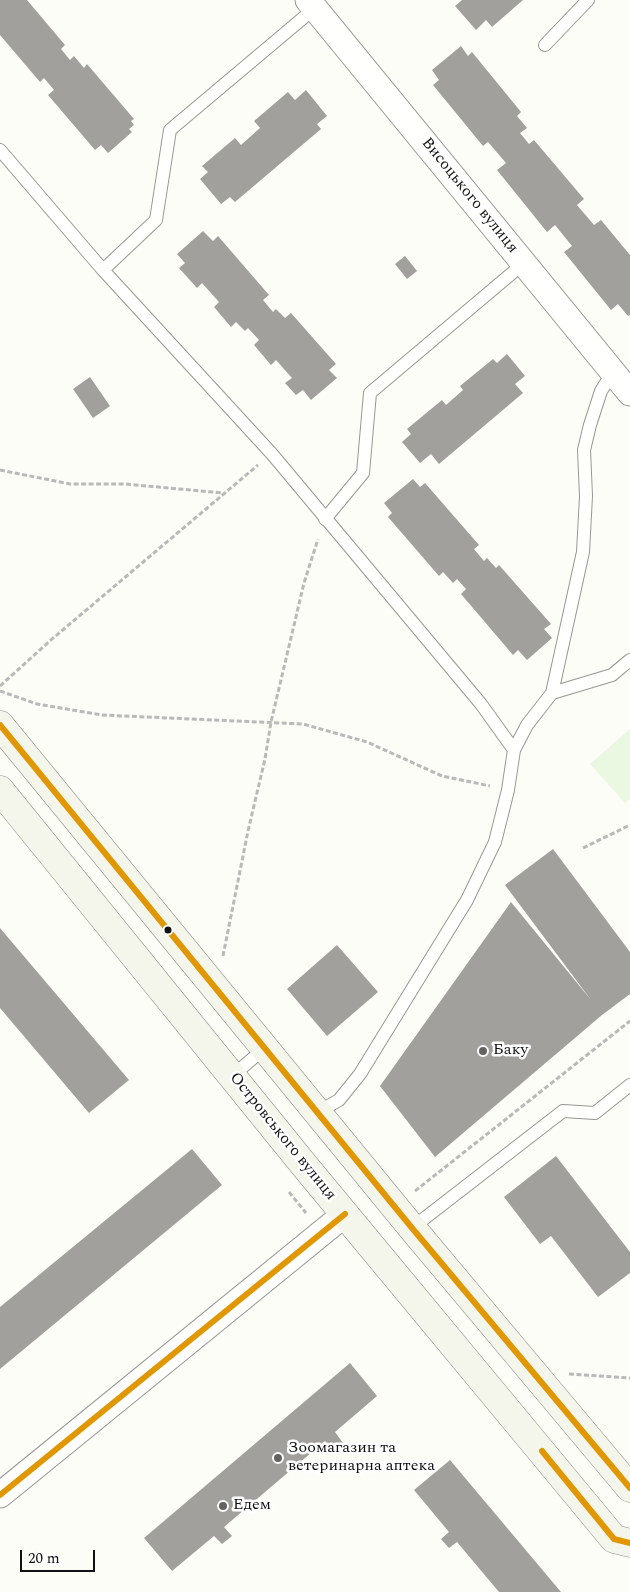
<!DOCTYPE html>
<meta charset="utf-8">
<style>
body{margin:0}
#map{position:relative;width:630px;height:1592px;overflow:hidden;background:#fcfdf7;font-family:Spectral,serif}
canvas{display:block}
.scale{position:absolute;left:20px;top:1550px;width:75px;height:22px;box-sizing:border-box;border:2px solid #111;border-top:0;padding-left:6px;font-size:15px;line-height:18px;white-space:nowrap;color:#111;-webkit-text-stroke:4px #fff;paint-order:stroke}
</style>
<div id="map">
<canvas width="630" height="1592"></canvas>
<div class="scale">20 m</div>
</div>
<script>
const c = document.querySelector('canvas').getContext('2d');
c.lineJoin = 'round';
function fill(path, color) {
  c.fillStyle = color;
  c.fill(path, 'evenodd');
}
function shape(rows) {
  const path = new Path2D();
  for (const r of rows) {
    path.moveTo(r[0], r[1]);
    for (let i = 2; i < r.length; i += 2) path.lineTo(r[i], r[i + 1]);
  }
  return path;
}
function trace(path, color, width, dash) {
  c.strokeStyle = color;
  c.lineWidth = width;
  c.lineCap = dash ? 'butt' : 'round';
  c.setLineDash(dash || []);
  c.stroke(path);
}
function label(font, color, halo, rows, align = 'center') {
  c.font = font + ' Spectral,serif';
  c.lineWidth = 5;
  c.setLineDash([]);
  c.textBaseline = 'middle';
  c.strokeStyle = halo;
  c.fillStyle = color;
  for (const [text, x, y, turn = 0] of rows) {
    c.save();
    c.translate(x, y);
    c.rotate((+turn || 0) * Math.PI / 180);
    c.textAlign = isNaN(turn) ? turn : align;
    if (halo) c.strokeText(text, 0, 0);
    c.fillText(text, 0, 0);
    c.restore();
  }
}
const pitch = shape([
 [630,729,630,799,625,803,590,764]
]);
const building = shape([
 [0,0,27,0,65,45,61,49,70,60,74,56,84,68,87,64,134,119,131,121,134,125,129,129,132,132,108,153,101,145,95,150,48,95,54,90,44,78,40,82,0,35],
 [462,0,523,0,492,27,486,20,476,30,455,6],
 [461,46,468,56,472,52,521,112,517,116,527,128,520,133,529,144,534,140,584,199,577,205,594,225,601,220,630,255,630,315,628,316,618,304,611,310,564,252,572,246,555,225,547,232,497,170,506,163,488,142,483,146,433,85,439,80,432,70],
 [306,90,327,116,317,124,321,129,235,202,230,197,221,204,200,179,208,172,202,166,235,138,241,145,260,128,254,121,288,92,295,100],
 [203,231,213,241,218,236,269,295,263,300,273,312,276,309,285,318,291,313,336,364,329,370,337,378,311,400,303,390,296,395,285,383,292,378,276,360,271,365,254,345,259,340,248,328,245,331,236,322,231,327,214,307,219,302,202,283,197,288,179,268,185,263,177,254],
 [405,256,417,271,407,279,395,264],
 [507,354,525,376,515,384,523,393,439,464,431,454,420,463,402,442,411,434,407,429,442,400,446,405,463,390,460,386,493,359,497,363],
 [90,377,110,406,93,418,73,389],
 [413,479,420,487,425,483,479,545,474,549,484,561,487,558,496,568,499,565,551,624,544,629,552,638,527,660,518,650,513,655,461,594,466,589,457,579,453,583,443,572,439,576,388,517,392,513,384,503],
 [553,849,630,952,630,994,602,1015,435,1157,380,1086,511,902,591,1000,505,885],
 [0,928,129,1080,89,1113,0,1008],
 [337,945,378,992,327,1036,287,989],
 [192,1149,222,1185,0,1369,0,1307],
 [556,1156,630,1252,630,1273,598,1297,551,1236,540,1244,504,1197],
 [350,1363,377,1396,335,1432,343,1443,333,1451,325,1441,224,1527,232,1536,222,1544,214,1536,172,1571,144,1538],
 [450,1460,561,1592,499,1592,457,1542,449,1548,441,1539,449,1532,414,1490]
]);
const path = shape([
 [0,470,70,484,125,484,223,493],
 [0,686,52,639,258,465],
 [0,691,37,704,102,715,303,724,367,742,442,776,490,786],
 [583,848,630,825],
 [223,956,248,831,265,759,271,722,304,583,318,539],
 [415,1191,630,1021],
 [289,1192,306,1213],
 [569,1374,630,1378]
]);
const lane = shape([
 [545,45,588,0],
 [0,150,103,270,272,454,481,704,514,750],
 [103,270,156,220,170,130,315,8],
 [325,519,363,473,370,393,524,263],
 [552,693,583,552,586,496,584,450,590,425,601,391,613,372],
 [232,1076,265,1048],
 [318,1112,339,1100,360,1074,467,900,495,842,508,790,514,750,527,725,552,693,612,675,630,660],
 [412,1228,563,1111,595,1113,630,1085]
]);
const street = shape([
 [308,0,630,393],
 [0,1495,345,1214]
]);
const secondary = shape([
 [0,725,412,1228,630,1488],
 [0,790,304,1165,614,1539,630,1543]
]);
const bus1 = shape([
 [0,725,412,1228,630,1488],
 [542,1451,614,1539,630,1543],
 [0,1495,345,1214]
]);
const markers = [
 [168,930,4.5,"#111"],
 [483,1051,5,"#636462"],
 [278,1458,5,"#636462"],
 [223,1506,5,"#636462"]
];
const streetNames = [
 ["Висоцького вулиця",469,196,51],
 ["Островського вулиця",282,1137,51]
];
const poiNames = [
 ["Баку",493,1051],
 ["Зоомагазин та",288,1449],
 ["ветеринарна аптека",288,1467],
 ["Едем",233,1506]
];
fill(pitch, '#eaf7e1');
fill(building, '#a1a09c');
trace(lane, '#979795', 14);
trace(street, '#979795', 27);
trace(secondary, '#8d8e8b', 29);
trace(path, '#b9b9b8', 3, [5, 2.5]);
trace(lane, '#fffffe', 12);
trace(street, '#fffffe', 25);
trace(secondary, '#f4f6eb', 28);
trace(bus1, '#e09702', 6);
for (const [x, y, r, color] of markers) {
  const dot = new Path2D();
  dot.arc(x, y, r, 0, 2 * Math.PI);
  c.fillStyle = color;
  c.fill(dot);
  trace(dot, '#fff', 2);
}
label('16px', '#111', '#fff', streetNames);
label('16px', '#111', '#fff', poiNames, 'left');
</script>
